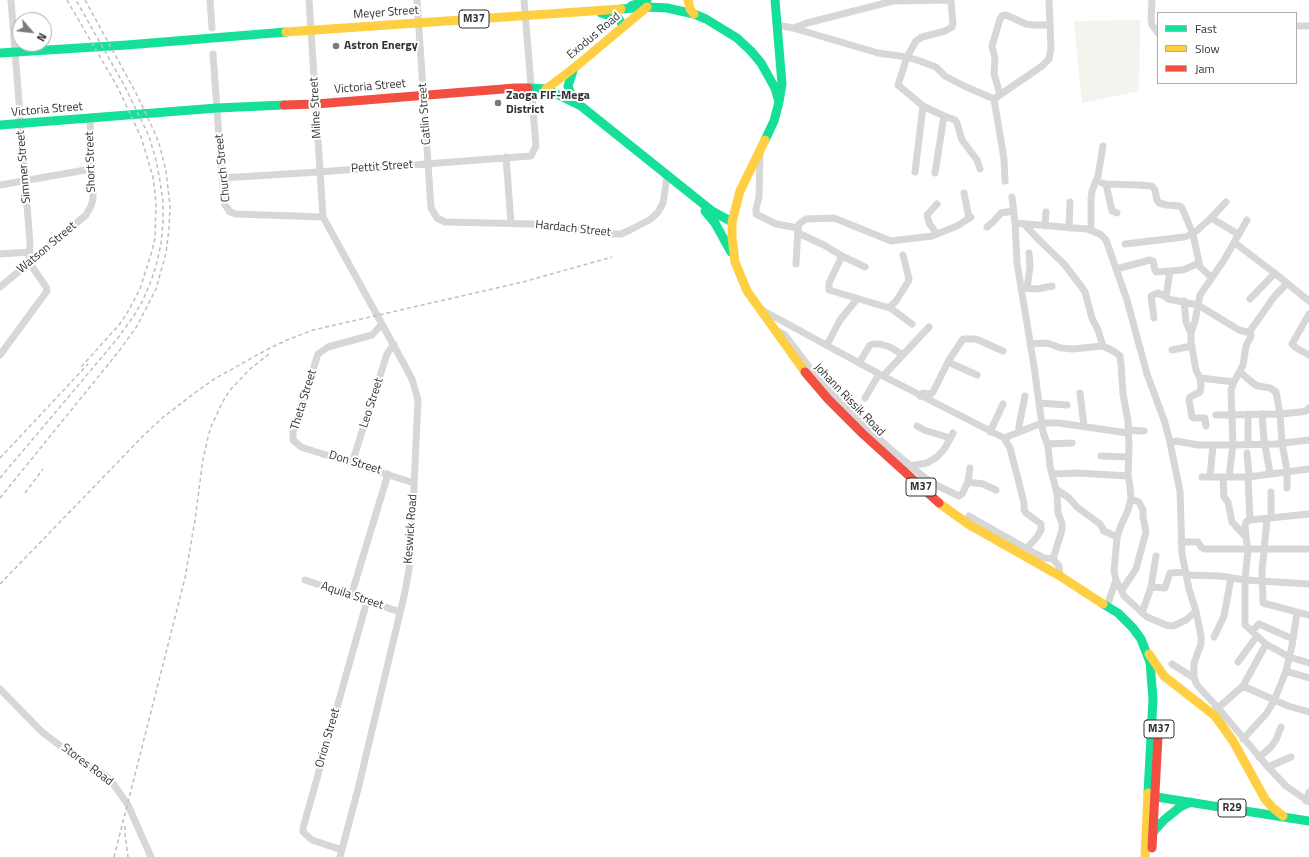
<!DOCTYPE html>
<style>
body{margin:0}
#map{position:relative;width:1309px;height:857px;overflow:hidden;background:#fff;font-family:"Titillium Web",sans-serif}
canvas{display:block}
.legend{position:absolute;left:1157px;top:12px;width:140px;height:72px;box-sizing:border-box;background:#fff;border:1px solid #adadad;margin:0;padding:5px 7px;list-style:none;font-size:12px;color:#333}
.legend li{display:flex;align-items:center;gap:8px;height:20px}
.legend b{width:20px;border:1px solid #adadad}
.north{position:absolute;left:12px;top:12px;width:40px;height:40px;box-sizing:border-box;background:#fff;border:1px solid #adadad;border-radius:50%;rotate:118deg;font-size:11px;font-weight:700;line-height:16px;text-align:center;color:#333}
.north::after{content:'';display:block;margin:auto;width:14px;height:18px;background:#7a7a7a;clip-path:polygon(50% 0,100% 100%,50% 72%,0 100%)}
</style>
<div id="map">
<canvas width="1309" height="857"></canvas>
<ul class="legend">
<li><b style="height:5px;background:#16e098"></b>Fast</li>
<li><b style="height:5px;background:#ffcf43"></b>Slow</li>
<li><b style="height:5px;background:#f24e42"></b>Jam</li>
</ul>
<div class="north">N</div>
</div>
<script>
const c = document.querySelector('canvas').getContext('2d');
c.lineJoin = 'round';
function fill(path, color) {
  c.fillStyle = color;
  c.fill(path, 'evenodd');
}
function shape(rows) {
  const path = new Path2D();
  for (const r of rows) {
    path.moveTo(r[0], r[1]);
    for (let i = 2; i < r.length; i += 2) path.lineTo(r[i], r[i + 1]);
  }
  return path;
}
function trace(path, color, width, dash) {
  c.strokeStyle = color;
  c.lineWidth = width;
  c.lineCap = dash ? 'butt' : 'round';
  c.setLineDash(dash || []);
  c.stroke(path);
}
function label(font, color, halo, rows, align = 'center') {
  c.font = font + ' "Titillium Web",sans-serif';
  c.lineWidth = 4;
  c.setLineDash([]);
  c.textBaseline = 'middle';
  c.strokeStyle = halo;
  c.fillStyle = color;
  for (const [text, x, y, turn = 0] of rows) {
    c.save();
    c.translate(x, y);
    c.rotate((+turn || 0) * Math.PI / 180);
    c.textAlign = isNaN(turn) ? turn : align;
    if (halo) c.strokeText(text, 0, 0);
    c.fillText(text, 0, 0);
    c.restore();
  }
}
const green = shape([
 [1140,20,1139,91,1082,103,1074,21]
]);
const street = shape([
 [11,0,30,243,29,262],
 [210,0,212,28],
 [309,0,323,217,405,366,412,379,418,400,412,529,409,569,405,592,358,789,340,857],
 [417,0,431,208,437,218,445,222,532,224,610,234,621,234,630,230,651,219,658,212,663,203,667,177],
 [1152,0,1151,20,1152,25,1158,33],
 [951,1,953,24,952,27,945,31,922,37,916,41,907,57,898,85,923,106,944,116,955,120,957,123,962,140,977,160,980,169],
 [777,25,793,28,807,23,893,1,951,0],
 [1296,26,1309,26],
 [793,28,878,53,907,57,917,60,936,67,945,76,964,86,994,99,1042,66,1049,59,1051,48,1049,0],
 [213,54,222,178,225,205,228,209,230,212,236,214,323,217],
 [1000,94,994,74,995,58,992,46,1000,19,1002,16,1006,15,1026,24,1034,25,1050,25],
 [994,99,1004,159,1005,181],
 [760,153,759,197,756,209,756,214,776,224,798,228],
 [506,157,511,223],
 [915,172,923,106],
 [935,173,944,116],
 [222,178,319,172,531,156,536,146,524,0],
 [1102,183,1106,184,1112,211,1117,213],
 [1106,184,1137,185,1152,186,1155,190,1157,200,1159,203,1167,205,1180,206,1182,208,1193,234,1200,267,1211,277],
 [0,185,91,169],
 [964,193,969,218],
 [1012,197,1015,223,1017,263,1034,366,1043,432,1048,446,1050,466,1057,494,1058,513,1062,523,1062,530,1053,559,1059,566,1060,576],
 [1211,218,1238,234],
 [1247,220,1224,260,1200,295,1198,305,1239,330,1247,332,1250,331,1274,297,1287,283],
 [1015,223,1087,229,1100,234,1106,240,1127,300,1147,374,1164,420,1169,438,1180,491,1182,554,1189,589,1196,611,1186,620,1173,626,1166,625,1147,617,1124,596,1116,580,1114,571,1117,538,1120,528,1128,510,1131,499,1130,486,1128,476,1129,447,1128,421,1123,394,1121,365,1120,356,1115,352,1103,346,1073,349,1061,348,1047,343,1030,344],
 [1025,225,1041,242,1064,264,1081,286,1085,292,1092,318,1098,330,1103,346],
 [1045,226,1046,212],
 [987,227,993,222,1001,213,1013,211],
 [1069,228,1070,202],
 [1091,230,1091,200,1092,191,1098,176,1103,146],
 [798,233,824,245,842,256,865,267],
 [937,234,929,223,927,215,937,204],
 [1235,243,1277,275,1309,301],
 [1125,244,1184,237,1193,234,1211,218,1226,202],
 [0,254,30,252],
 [842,256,829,283,829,290,886,307,890,307,896,301,908,282,909,279,903,255],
 [796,264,798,228,799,224,806,219,834,218,839,220,891,241,932,236,957,226,971,217],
 [1116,269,1150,260,1153,261,1155,270,1156,272,1183,270,1199,263],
 [1170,271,1166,297,1168,299,1198,305,1195,321,1191,333,1191,342,1196,370,1200,378,1201,387,1200,392,1190,397,1189,400,1192,417,1194,418,1205,418,1206,426],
 [0,287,86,215,91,206,93,199,90,118],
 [1023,288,1037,289,1052,286],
 [1027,288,1030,267,1029,253],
 [1250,299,1275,273],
 [1184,301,1186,322,1191,333],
 [889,307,912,324],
 [762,310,883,376,1004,438,1042,423,1059,423,1128,433],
 [1309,314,1292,344,1296,348,1309,355],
 [1154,318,1151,296,1158,293,1166,297],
 [382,324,372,335,328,347,318,354,293,432,293,440,301,447,414,483],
 [777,331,785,335,819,380,851,412,889,448,925,478,936,485,959,496,962,494,968,482,970,468],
 [827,345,840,320,857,299],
 [1172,350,1192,346],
 [0,355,47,291,46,287,29,262],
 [948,362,977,375],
 [859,363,870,345,873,344,880,344,890,347,903,355],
 [1240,372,1254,384,1258,386,1270,388,1276,392,1280,414,1282,443,1287,471,1287,488],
 [883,376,929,327],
 [1200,378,1234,382],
 [1080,393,1084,426],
 [920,396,923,393,931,394,933,392,949,360,963,339,976,339,1003,351],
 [865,398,879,374],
 [1039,403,1067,405],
 [1262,414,1264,440,1270,473],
 [1216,415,1280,414,1301,412,1306,411,1309,408],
 [917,426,924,430,950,438],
 [1128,430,1144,431],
 [990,432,1003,404],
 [1019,432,1019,426,1025,396],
 [1004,438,1010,448,1017,475,1024,503,1024,510,1026,513,1041,524,1041,530,1037,537,1026,549],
 [1170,443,1176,441,1198,445,1233,445,1276,444,1309,440],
 [1047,444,1072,443],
 [1248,445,1248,414],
 [1247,453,1249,476],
 [1101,456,1128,457],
 [352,463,387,354,394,344],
 [909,466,927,463,937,457,945,448,953,433],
 [1053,474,1079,473,1128,476],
 [1202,477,1248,477,1309,469],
 [1210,477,1213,445],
 [1223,477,1224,497,1228,502,1232,522,1246,537,1248,550,1245,580,1245,625,1266,644],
 [1229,477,1233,445,1231,390,1234,382,1243,365,1246,346,1251,336,1250,331],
 [1248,477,1250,520],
 [968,482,983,484,996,490],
 [1056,489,1069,498,1077,507,1100,524,1104,531,1117,537],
 [1271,492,1271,518],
 [969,516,1036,554,1044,558,1053,559],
 [1267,519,1262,571,1263,603,1309,615],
 [1246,537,1245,526,1246,522,1250,520,1309,514],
 [1181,542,1198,542,1201,547,1204,549,1309,549],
 [1187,575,1220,576,1245,580,1309,584],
 [305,580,400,612],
 [1151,587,1165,588,1170,573,1186,572],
 [1122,590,1136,569,1146,532,1143,517,1143,510,1139,502,1131,499],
 [351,596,388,474],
 [1107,606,1116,580],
 [1196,611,1201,636,1201,644,1194,663,1194,678,1197,685,1218,708,1243,686,1266,644,1289,657,1309,663],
 [1142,613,1151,587,1156,556],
 [1252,631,1259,624,1293,639],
 [1214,637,1224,616,1231,578],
 [1238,662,1257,636],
 [1172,664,1194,678],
 [1286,671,1309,678],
 [1243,686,1288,706,1309,712],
 [0,689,42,732,66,750,107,777,112,782,128,805,151,857],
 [1215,710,1218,708,1268,767,1286,786,1309,802],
 [1243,739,1266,714,1274,701,1286,671,1292,646,1297,613],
 [1259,757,1270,748,1276,740,1281,727],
 [1268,767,1291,757],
 [1306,801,1309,792],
 [342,850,312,840,303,832,303,828,367,601]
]);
const fast = shape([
 [775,0,782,84,779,102],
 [631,6,647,0],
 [621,9,647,7,667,8,694,14,706,19,737,38,751,51,761,63,775,88,779,102,774,121,765,140],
 [601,13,619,19,623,26],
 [0,53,127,45,286,32],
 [574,68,568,86,570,92,578,102],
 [528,88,546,89,581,106,712,211,732,222],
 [0,125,217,108,284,105],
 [705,211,715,223,731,252],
 [1103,604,1118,613,1133,628,1141,639,1150,662,1153,699,1148,793],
 [1150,796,1309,821],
 [1153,832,1164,820,1180,807,1191,802]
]);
const slow = shape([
 [688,0,690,9,694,14],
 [286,32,621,9],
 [546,89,574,68,647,7],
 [765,140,740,191,732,222,732,237,735,262,747,291,805,372],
 [939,503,968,524,1060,576,1103,604],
 [1149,654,1164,676,1215,716,1233,741,1265,799,1272,807,1283,816],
 [1145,857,1148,793]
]);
const jam = shape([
 [284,105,316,104,515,88,528,88],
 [805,372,828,399,863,434,939,503],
 [1152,848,1158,737]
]);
const rail = shape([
 [67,0,117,86,141,137,153,177,156,202,155,238,152,251,140,289,126,315,119,325,81,367],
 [0,458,88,364],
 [0,478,118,338,135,314,143,300,151,281,156,266,161,244,163,222,163,202,160,181,156,160,149,136,124,85,76,0],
 [25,493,43,469],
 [0,498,119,351,137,326,156,289,166,253,169,229,170,206,166,171,160,147,155,133,136,93,85,0],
 [0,584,142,437,162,418,196,392,216,378,268,349,287,340,313,330,523,282,612,257],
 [125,826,125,835,128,857],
 [114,857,185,578,195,520,203,459,210,429,222,403,230,390,250,369,269,354]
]);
const markers = [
 [336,46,4,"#7a7a7a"],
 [498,103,4,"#7a7a7a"]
];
const shields = [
 [474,19,30],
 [921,487,30],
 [1159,729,30],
 [1232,808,28]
];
const shieldNames = [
 ["M37",474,19],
 ["M37",921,487],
 ["M37",1159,729],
 ["R29",1232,808]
];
const streetNames = [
 ["Meyer Street",386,13,-4],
 ["Exodus Road",594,36,-40],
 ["Victoria Street",370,87,-5],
 ["Milne Street",316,108,-93],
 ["Victoria Street",47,110,-5],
 ["Catlin Street",425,114,-94],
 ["Short Street",91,162,-92],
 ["Simmer Street",24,167,-95],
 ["Pettit Street",382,167,-4],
 ["Church Street",223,168,-96],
 ["Hardach Street",573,229,6],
 ["Watson Street",47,248,-40],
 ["Theta Street",304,400,-73],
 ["Johann Rissik Road",849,400,46],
 ["Leo Street",372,403,-72],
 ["Don Street",355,463,17],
 ["Keswick Road",411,529,-86],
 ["Aquila Street",352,596,18],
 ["Orion Street",328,738,-74],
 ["Stores Road",87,765,37]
];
const poiNames = [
 ["Astron Energy",344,46],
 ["Zaoga FIF-Mega",506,96],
 ["District",506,110]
];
fill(green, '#f1f5ed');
trace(street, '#d7d7d7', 7);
trace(fast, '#16e098', 9);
trace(slow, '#ffcf43', 9);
trace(jam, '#f24e42', 9);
trace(rail, '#bebebe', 1.5, [4, 3]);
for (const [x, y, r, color] of markers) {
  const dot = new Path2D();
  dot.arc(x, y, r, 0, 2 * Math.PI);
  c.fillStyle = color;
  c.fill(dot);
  trace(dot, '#fff', 1.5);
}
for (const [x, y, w] of shields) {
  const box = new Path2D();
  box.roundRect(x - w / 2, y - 9, w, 18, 3);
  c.fillStyle = '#fff';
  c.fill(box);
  trace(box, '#333', 1);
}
label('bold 11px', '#333', null, shieldNames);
label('12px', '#333', '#fff', streetNames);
label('bold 12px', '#333', '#fff', poiNames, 'left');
</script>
